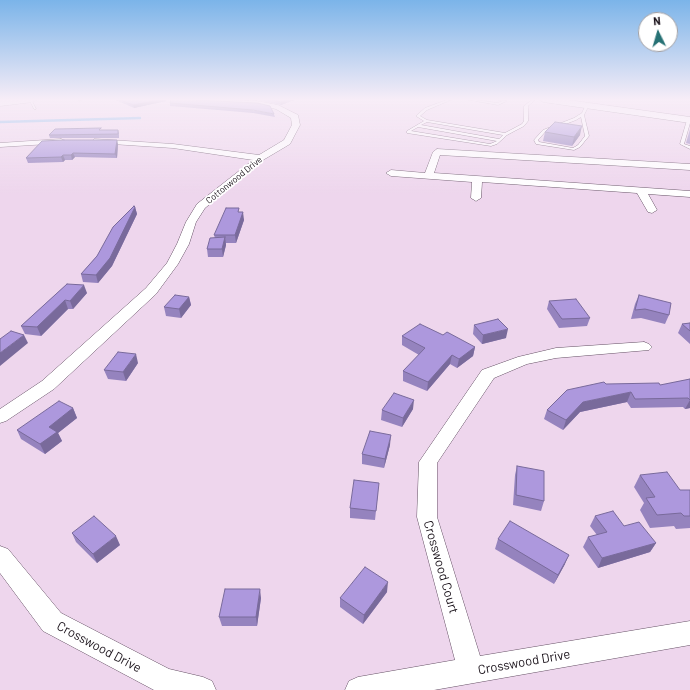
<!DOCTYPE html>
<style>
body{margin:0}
#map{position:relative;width:690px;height:690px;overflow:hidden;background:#eed6ed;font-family:Barlow,sans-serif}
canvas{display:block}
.north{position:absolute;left:638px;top:12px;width:40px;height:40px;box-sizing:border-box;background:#fff;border:1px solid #a3a0a3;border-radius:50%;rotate:355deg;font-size:11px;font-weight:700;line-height:16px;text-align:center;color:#191119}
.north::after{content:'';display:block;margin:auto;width:14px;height:18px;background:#267174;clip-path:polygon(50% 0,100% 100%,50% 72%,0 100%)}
</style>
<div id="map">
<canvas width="690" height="690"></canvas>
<div class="north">N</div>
</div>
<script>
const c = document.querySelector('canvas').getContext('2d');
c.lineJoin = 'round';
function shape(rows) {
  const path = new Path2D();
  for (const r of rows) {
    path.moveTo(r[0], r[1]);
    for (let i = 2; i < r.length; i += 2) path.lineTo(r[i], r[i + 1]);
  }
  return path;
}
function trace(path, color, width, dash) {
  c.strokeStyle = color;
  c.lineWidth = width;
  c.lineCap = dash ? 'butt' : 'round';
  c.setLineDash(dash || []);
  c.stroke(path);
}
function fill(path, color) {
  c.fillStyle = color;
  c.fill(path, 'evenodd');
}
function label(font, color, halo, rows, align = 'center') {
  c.font = font + ' Barlow,sans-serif';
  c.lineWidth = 3.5;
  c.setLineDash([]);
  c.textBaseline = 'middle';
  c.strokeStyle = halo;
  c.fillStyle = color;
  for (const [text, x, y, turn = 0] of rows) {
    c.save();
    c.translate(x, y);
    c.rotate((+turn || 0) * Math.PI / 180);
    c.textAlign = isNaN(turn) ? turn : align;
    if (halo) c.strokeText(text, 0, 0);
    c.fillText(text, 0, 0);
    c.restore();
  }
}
const stream = shape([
 [0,122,140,118]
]);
const lane = shape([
 [29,99,31,99,36,109,34,109,29,99],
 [78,99,80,99,82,100,79,101,78,99],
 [449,99,453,99,427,110,420,116,427,120,505,133,522,124,524,121,524,106,533,99,536,99,528,106,528,121,524,126,507,135,497,144,491,146,407,133,407,131,424,121,416,116,425,108,449,99],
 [427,122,503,135,499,139,421,125,427,122],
 [418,127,497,141,490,144,411,131,418,127],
 [464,99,470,99,498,103,502,101,496,99,507,101,498,105,464,99],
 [586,104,589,105,584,115,589,136,580,147,574,150,536,144,534,140,543,130,574,118,582,113,586,104],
 [581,117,585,136,578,145,573,148,539,142,538,140,545,132,576,120,581,117],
 [689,119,690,119,690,123,684,144,690,146,690,149,680,144,687,120,689,119]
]);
const street = shape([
 [194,99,257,101,278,105,298,115,300,125,290,144,263,160,205,208,196,222,189,244,178,264,156,294,54,389,6,421,0,423,0,409,42,381,146,288,167,263,177,244,186,222,197,204,253,160,173,148,97,143,93,141,94,139,173,144,259,155,284,140,292,125,291,118,276,109,257,105,197,101,194,99],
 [61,139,65,141,64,143,0,147,0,143,61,139],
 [437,149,690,164,690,170,440,155,434,173,690,191,690,197,648,194,657,210,652,213,648,212,637,193,482,182,481,198,476,201,471,198,472,182,391,176,386,173,391,170,425,173,433,152,437,149],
 [644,342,649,344,652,347,649,350,556,358,527,364,494,378,437,463,437,517,480,656,690,621,690,645,434,690,345,690,349,681,358,677,455,660,417,517,419,462,482,370,518,357,556,348,644,342],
 [0,546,8,549,61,613,169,669,203,677,212,681,216,690,154,690,43,631,0,573,0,546]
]);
const secondary = shape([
 [12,99,38,99,33,102,0,106,0,100,12,99],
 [538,99,561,99,690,117,690,123,543,102,538,99]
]);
const wall = shape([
 [113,99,166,99,166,101,134,108],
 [231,99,297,99,281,105,257,100],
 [196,100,274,114,275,117,253,113,170,106,170,103],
 [690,129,690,144,686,143],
 [101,130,118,130,119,133,119,138,50,138,49,135],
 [545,132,580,135,572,146,543,141],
 [118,144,117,158,75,157,72,160,65,160,63,162,28,163,26,158],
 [135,207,137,214,112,266,98,283,83,282,81,274,97,256],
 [240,212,244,220,236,243,226,243,226,245,223,257,208,257,207,249,215,238,214,235],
 [67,284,87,293,73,309,68,309,41,336,25,334,21,326],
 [639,295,669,315,665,324,641,318,631,319,635,304],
 [189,297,191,305,181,318,166,316,164,307],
 [549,301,590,318,587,326,559,328,547,309],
 [690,323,690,344,678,333,682,324],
 [474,325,506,338,482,344,473,334],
 [443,335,475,347,473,356,457,368,450,364,427,391,403,381,403,371,419,355,402,345,402,336],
 [138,363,126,381,108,379,104,370],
 [690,379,690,408,685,409,683,407,631,408,627,402,580,412,563,430,544,419,547,410],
 [73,408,77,418,58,433,62,441,45,454,21,439,17,430],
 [413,409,402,427,381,420,382,410],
 [390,445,384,468,362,464,362,454],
 [517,466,544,501,541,511,513,505,515,475],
 [640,475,680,490,690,490,690,528,676,529,674,526,650,528,640,510,644,503,634,487],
 [378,492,375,520,350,518,350,508],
 [595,516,624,526,656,543,650,552,598,568,583,547,588,537,597,535,590,526],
 [72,533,120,545,97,563,76,542],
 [498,539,565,564,554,584,495,549],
 [387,592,363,624,340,607,340,598],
 [261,598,257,626,222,626,219,617]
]);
const shadedWall = shape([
 [164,99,166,99,166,101,134,108,133,105],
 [289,99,297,99,281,105,281,102],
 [582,126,580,135,572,146,574,137],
 [117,140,118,144,117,158,115,154],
 [73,153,75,157,72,160,71,155],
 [63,155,65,160,63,162,61,157],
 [135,207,137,214,112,266,98,283,96,275],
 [243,212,244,220,236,243,235,235],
 [225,237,226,245,223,257,222,249],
 [84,285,87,293,73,309,70,301],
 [189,297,191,305,181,318,179,309],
 [65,300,68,309,41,336,37,327],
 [508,329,506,338,482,344,483,335],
 [24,335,28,343,0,366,0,353],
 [475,347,473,356,457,368,459,359],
 [136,354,138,363,126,381,123,372],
 [452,355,450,364,427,391,428,382],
 [631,392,627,402,580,412,563,430,566,420,583,402],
 [414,400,413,409,402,427,403,418],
 [690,400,690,408,685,409],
 [73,408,77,418,58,433,62,441,45,454,40,444,49,427],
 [391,435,390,445,384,468,385,459],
 [116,536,120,545,97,563,93,554],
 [656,543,650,552,598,568,602,558],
 [569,555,565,564,554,584,558,575],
 [388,582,387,592,363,624,364,615],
 [260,589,261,598,257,626,256,617]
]);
const building = shape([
 [118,99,164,99,133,105,118,99],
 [171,99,195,99,196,100,257,103,270,106,274,114,253,110,170,103,171,99],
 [266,99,289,99,281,102,266,99],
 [555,122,582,126,574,137,545,132,555,122],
 [101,128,99,130,118,130,118,134,49,135,55,129,101,128],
 [64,140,117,140,115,154,73,153,71,155,63,155,61,157,26,158,42,141,64,140],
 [134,206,135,207,110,258,96,275,81,274,97,256,113,227,134,206],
 [226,208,239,208,238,212,243,212,235,235,214,235,226,208],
 [225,237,222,249,207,249,210,238,225,237],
 [67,284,84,285,70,301,65,300,37,327,21,326,67,284],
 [175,295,189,297,179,309,164,307,175,295],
 [639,295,671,303,669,315,645,309,635,310,639,295],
 [576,299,590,318,562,319,549,301,576,299],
 [498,319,508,329,483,335,474,325,498,319],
 [690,323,690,331,682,324,690,323],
 [420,324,443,335,447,332,475,347,459,359,452,355,428,382,403,371,425,348,402,336,420,324],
 [11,331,24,335,0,353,0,339,11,331],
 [118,352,136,354,123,372,104,370,118,352],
 [690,379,690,400,688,398,635,399,631,392,583,402,566,420,547,410,567,390,604,382,606,384,659,383,660,385,690,379],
 [394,393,414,400,403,418,382,410,394,393],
 [59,401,73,408,49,427,57,432,40,444,17,430,59,401],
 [370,431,391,435,385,459,362,454,370,431],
 [517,466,544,471,544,501,516,495,517,466],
 [667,472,680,490,690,490,690,516,684,516,681,513,657,515,646,498,655,497,640,475,667,472],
 [354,480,379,483,376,511,350,508,354,480],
 [613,511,624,526,639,522,656,543,602,558,588,537,607,532,595,516,613,511],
 [94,516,116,536,93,554,72,533,94,516],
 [510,521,569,555,558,575,498,539,510,521],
 [365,567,388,582,364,615,340,598,365,567],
 [225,589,260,589,256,617,219,617,225,589]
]);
const farStreetnames = [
 ["Cottonwood Drive",234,180,-39]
];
const nearStreetnames = [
 ["Crosswood Court",441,567,74],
 ["Crosswood Drive",99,647,28],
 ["Crosswood Drive",524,662,-10]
];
trace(stream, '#79b4eb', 2.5);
trace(lane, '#655165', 1);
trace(street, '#655165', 1);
trace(secondary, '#655165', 1);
fill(lane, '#fff');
fill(street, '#fff');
fill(secondary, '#fff');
fill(wall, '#9583be');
fill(shadedWall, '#796a9b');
fill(building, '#ad98dd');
trace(building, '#796a9b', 1);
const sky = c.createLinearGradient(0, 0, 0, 195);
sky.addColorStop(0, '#7bb4e9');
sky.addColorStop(0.51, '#f7edf7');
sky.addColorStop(1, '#f7edf700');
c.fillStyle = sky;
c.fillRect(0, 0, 690, 195);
label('9px', '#191119', '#fff', farStreetnames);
label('13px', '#191119', '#fff', nearStreetnames);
</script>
